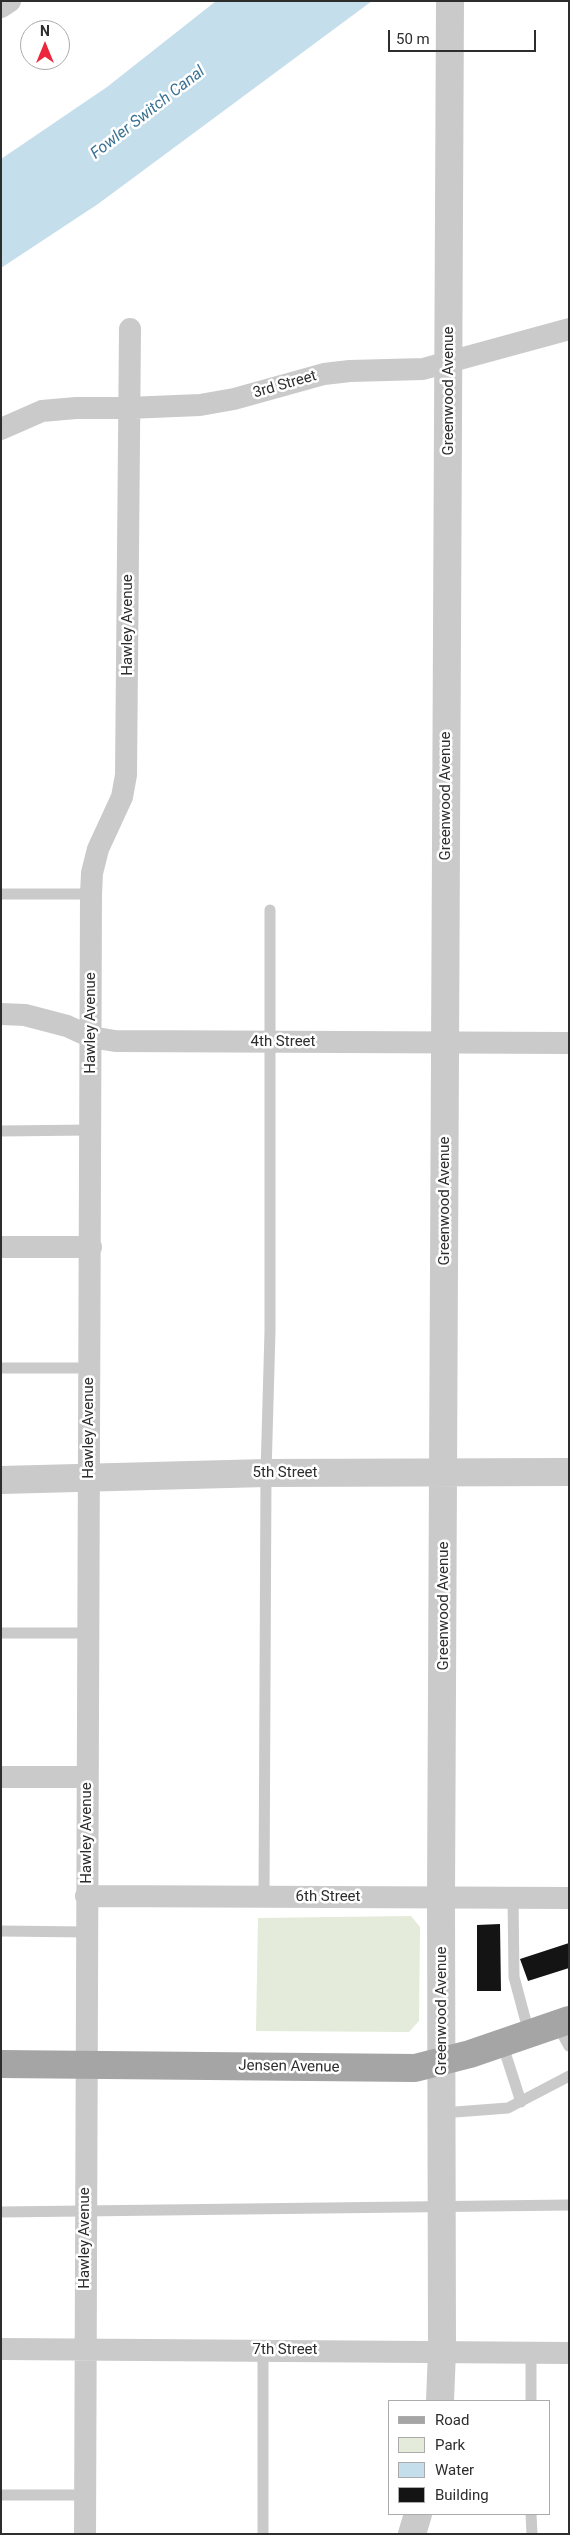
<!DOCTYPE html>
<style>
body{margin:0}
#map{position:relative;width:570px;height:2535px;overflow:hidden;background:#fff;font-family:Roboto,sans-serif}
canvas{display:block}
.frame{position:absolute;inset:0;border:2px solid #2d2d2d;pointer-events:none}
.legend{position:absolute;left:388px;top:2400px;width:162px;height:115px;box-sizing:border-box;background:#fff;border:1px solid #ababab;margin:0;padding:6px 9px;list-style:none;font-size:15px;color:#2d2d2d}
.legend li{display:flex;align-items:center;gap:10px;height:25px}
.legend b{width:25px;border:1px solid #ababab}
.north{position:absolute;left:20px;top:20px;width:50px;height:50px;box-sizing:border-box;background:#fff;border:1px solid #ababab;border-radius:50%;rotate:0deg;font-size:14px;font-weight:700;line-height:20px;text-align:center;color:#2d2d2d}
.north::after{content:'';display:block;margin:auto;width:18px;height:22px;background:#ec273b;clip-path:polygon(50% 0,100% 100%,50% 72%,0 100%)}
.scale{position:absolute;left:388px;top:30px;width:148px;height:22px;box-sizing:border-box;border:2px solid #2d2d2d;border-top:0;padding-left:6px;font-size:15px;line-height:18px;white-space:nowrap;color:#2d2d2d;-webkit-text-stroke:4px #fff;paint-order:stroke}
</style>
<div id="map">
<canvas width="570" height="2535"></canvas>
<div class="frame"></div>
<ul class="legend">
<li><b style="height:6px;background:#a5a5a5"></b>Road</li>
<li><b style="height:14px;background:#e4ebda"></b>Park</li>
<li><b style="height:14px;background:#c5deec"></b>Water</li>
<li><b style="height:14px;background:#141414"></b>Building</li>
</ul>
<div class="north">N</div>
<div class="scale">50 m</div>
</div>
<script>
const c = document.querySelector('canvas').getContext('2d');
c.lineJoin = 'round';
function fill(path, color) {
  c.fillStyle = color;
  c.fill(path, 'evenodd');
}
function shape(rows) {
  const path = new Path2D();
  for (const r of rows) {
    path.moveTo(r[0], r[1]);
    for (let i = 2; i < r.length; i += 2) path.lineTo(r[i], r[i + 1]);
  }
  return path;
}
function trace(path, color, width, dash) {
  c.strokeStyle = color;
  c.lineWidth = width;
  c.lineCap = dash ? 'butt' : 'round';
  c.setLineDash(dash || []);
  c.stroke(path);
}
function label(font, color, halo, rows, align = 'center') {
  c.font = font + ' Roboto,sans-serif';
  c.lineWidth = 5;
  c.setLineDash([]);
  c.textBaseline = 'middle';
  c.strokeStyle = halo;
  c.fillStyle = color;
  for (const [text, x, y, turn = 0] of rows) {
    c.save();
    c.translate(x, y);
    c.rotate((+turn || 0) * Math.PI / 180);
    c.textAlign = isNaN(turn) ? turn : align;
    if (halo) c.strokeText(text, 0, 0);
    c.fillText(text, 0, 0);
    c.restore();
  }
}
const green = shape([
 [411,1916,420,1927,419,2021,409,2032,256,2031,258,1918]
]);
const water = shape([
 [216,1,372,1,98,204,1,268,1,159,107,87]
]);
const building = shape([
 [500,1924,501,1991,477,1991,477,1925],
 [569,1943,569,1968,528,1981,520,1959]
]);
const service = shape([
 [1,894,91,894],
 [1,1131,90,1130],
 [1,1368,89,1368],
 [1,1633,89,1633],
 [264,1897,266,1473,270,1331,270,910],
 [513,1898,514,1977,529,2033],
 [1,1931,86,1932],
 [557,2024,569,2046],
 [502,2043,521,2102],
 [442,2113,508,2108,569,2076],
 [1,2212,569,2205],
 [263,2350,263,2534],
 [531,2352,531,2401],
 [1,2495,85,2495],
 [531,2514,532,2534]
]);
const minor = shape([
 [1,7,10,1],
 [1,429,42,411,76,408,128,408,200,405,234,399,324,374,350,371,423,369,569,329],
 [1,1014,25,1015,67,1026,91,1037,115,1041,569,1043],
 [1,1247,91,1247],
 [1,1777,87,1777],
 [86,1896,569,1898],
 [1,2349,569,2353],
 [85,2534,91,894,92,873,98,849,122,797,126,775,130,329]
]);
const tertiary = shape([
 [1,1480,266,1473,569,1472],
 [440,2401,442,2351,441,1897,450,1],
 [412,2534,418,2514]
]);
const primary = shape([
 [1,2064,415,2068,470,2054,569,2020]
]);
const streetNames = [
 ["3rd Street",285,385,-16],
 ["Greenwood Avenue",449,391,-90],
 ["Hawley Avenue",128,625,-90],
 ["Greenwood Avenue",446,796,-90],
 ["Hawley Avenue",91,1023,-90],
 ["4th Street",283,1042],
 ["Greenwood Avenue",445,1201,-90],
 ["Hawley Avenue",89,1428,-90],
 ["5th Street",285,1473],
 ["Greenwood Avenue",444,1606,-90],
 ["Hawley Avenue",87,1833,-90],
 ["6th Street",328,1897],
 ["Greenwood Avenue",442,2011,-90],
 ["Jensen Avenue",289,2067,1],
 ["Hawley Avenue",85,2238,-90],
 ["7th Street",285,2350]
];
const waterNames = [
 ["Fowler Switch Canal",148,113,-38]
];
fill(green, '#e4ebda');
fill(water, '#c5deec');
fill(building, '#141414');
trace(service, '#cacaca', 11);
trace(minor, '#cacaca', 22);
trace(tertiary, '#cacaca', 28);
trace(primary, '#a5a5a5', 28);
label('15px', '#2d2d2d', '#fff', streetNames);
label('italic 16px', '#387192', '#fff', waterNames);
</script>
